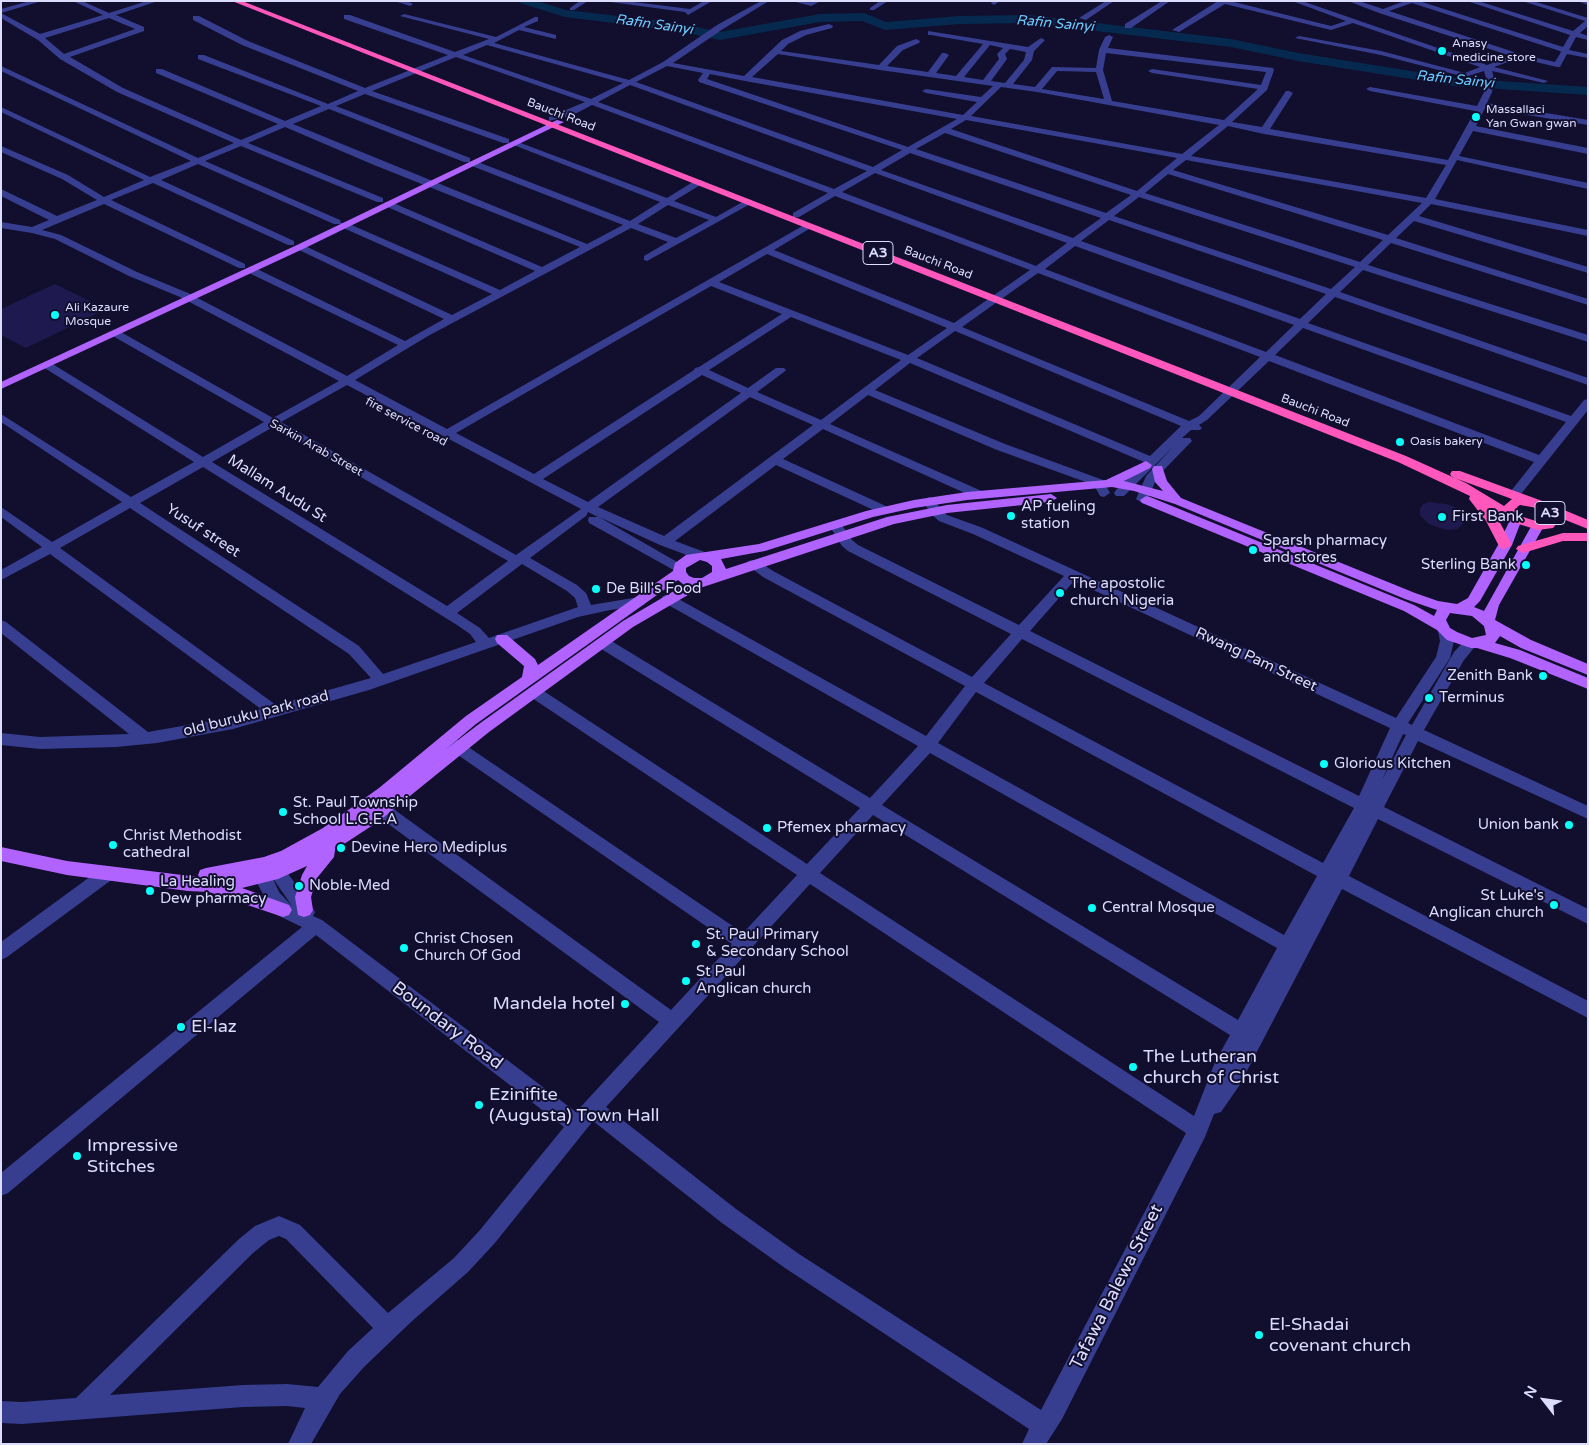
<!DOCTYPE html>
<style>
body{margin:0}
#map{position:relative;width:1589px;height:1445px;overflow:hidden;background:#110f2d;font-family:"Varela Round",sans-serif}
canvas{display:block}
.frame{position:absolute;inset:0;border:2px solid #dcdcff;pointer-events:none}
.north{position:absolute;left:1519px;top:1375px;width:50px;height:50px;-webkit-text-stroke:4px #110f2d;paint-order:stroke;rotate:300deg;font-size:14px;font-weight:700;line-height:20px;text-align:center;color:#dcdcff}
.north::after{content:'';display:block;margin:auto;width:18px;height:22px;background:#dcdcff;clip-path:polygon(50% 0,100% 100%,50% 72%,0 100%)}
</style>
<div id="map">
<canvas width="1589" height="1445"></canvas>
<div class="frame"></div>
<div class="north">N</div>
</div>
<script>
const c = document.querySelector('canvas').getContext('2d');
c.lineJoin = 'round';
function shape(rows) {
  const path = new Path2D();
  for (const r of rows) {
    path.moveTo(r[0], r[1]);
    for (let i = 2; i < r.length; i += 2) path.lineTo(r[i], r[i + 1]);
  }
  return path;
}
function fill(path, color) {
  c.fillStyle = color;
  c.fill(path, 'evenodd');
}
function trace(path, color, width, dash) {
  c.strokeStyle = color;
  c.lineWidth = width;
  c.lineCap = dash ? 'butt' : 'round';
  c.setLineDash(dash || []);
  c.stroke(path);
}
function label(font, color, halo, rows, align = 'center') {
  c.font = font + ' "Varela Round",sans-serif';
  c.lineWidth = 4;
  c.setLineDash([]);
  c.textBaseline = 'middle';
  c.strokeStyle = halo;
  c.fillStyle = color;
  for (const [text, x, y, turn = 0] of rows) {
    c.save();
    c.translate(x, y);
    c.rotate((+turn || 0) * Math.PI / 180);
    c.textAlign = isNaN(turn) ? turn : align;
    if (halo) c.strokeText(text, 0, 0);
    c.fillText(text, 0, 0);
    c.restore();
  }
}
const river = shape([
 [518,1,537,1,566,10,678,23,720,32,820,14,864,13,886,22,959,16,1029,15,1231,39,1298,53,1455,78,1588,87,1588,95,1455,86,1298,61,1231,47,1029,23,959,24,885,30,862,21,820,22,720,40,678,31,565,17,520,3,518,1]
]);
const building = shape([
 [55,284,106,309,26,348,1,335,1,309],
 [1429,502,1446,504,1455,507,1461,513,1464,520,1462,525,1457,529,1447,530,1429,524,1420,515,1420,509,1423,504]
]);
const minor = shape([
 [30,1,42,1,1,13,40,34,103,15,73,1,82,1,109,13,147,1,158,1,116,15,144,27,144,31,70,57,123,88,241,140,278,124,156,73,156,69,162,69,285,121,321,106,198,59,198,55,204,55,328,104,358,91,242,45,193,20,193,16,199,16,248,41,365,88,448,55,344,19,344,15,350,15,455,52,489,39,400,16,404,14,496,37,535,17,538,17,538,21,524,27,556,35,556,39,519,30,494,43,629,80,663,62,717,25,761,1,769,1,723,29,673,63,744,76,782,40,800,31,829,24,833,26,832,28,806,35,788,44,781,51,879,65,897,46,916,39,920,41,919,43,903,50,887,66,928,72,942,53,945,53,949,55,936,73,956,76,983,44,931,35,928,35,928,31,1028,47,1041,38,1045,40,1034,51,1032,60,1013,84,1035,87,1052,67,1096,68,1099,50,1105,37,1109,35,1113,37,1108,48,1273,68,1274,70,1267,90,1232,122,1262,127,1286,91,1289,91,1293,93,1270,129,1448,160,1475,111,1370,91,1366,89,1370,87,1477,106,1484,92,1486,78,1484,71,1465,77,1381,55,1295,38,1299,36,1381,51,1465,73,1480,67,1353,23,1331,30,1225,4,1179,32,1172,30,1218,1,1230,1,1331,26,1346,21,1292,1,1302,1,1487,65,1511,56,1379,13,1348,1,1359,1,1383,9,1405,1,1419,1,1563,47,1570,35,1467,1,1478,1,1573,31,1585,21,1522,1,1533,1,1588,18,1588,26,1580,33,1588,36,1588,40,1576,37,1569,50,1588,54,1588,58,1567,54,1560,67,1557,67,1519,58,1494,67,1548,81,1544,83,1492,71,1494,78,1492,92,1487,103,1588,120,1588,125,1485,108,1476,126,1588,148,1588,154,1473,131,1459,156,1588,183,1588,189,1457,160,1435,199,1588,230,1588,236,1431,204,1419,216,1588,267,1588,273,1414,221,1396,238,1588,299,1588,305,1391,243,1368,265,1588,335,1588,342,1363,270,1340,292,1588,378,1588,385,1335,297,1308,323,1571,416,1584,400,1588,399,1588,410,1517,499,1513,500,1507,496,1534,462,1269,361,1207,420,1199,425,1202,428,1200,430,1191,430,1182,438,1190,438,1192,441,1157,477,1148,499,1142,503,1136,499,1146,476,1173,447,1124,496,1116,496,1114,493,1116,490,1144,462,910,363,875,390,1005,444,1103,480,1110,493,1104,497,1100,496,1094,485,997,450,868,395,830,424,984,492,986,495,984,498,976,498,823,429,783,459,888,507,890,510,888,513,880,513,776,465,675,541,710,554,712,557,710,560,700,560,660,545,599,517,684,566,686,569,684,572,679,573,589,523,588,520,589,517,598,517,588,512,586,516,530,558,577,585,586,593,591,605,639,597,644,599,646,602,644,605,610,610,578,617,369,690,233,729,157,743,116,747,40,749,1,745,1,733,40,737,129,734,1,633,1,620,6,622,148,732,233,717,261,709,50,554,1,580,1,570,42,547,1,517,1,507,52,542,122,502,1,422,1,414,131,497,194,462,43,367,42,365,43,363,51,363,203,457,264,422,111,335,110,333,111,331,119,331,273,418,339,381,180,297,129,276,55,239,32,233,1,228,1,222,32,227,49,220,1,196,1,189,57,216,97,200,62,179,1,152,1,146,68,175,104,197,144,180,1,112,1,107,150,177,191,161,1,71,1,66,198,158,234,143,117,92,60,59,38,40,1,18,1,9,30,1],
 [1412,3,1560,51,1561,52,1555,62,1520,54,1389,11,1412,3],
 [109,18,135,29,64,54,45,38,109,18],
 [487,45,623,83,591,99,463,55,487,45],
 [990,45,1003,48,997,54,999,59,983,80,964,77,990,45],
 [1010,49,1026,52,1024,60,1005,83,991,81,1007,59,1005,54,1010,49],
 [1106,53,1266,72,1261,85,1152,69,1148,71,1152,73,1258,89,1224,120,1112,101,1103,70,1106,53],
 [778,54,880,70,993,86,981,97,926,89,922,91,926,93,977,102,963,115,752,77,778,54],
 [456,57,585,102,549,117,549,121,573,115,592,105,828,193,793,213,793,217,799,217,835,196,1030,270,954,323,774,250,814,226,809,223,806,224,447,429,355,380,428,336,631,228,668,242,644,256,644,260,647,261,754,202,749,199,746,200,716,217,674,201,702,184,702,180,696,180,667,198,518,142,511,144,660,202,630,221,478,162,472,162,472,166,623,225,587,244,293,124,329,109,464,162,470,162,470,158,336,106,365,94,503,143,509,143,509,139,372,91,456,57],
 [667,66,703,73,698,80,699,82,902,150,873,167,636,82,667,66],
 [1057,71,1096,72,1104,99,1042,89,1057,71],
 [710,74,745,81,957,119,908,147,707,79,710,74],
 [630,85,867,171,834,189,598,102,630,85],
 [1001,87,1037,92,1219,125,1182,154,971,116,1001,87],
 [966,120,1177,158,1137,191,951,129,966,120],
 [1228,126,1264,134,1446,165,1426,198,1191,156,1228,126],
 [285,127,374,165,580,247,542,267,391,202,385,202,385,206,535,271,500,290,347,223,341,223,340,220,205,161,241,146,377,202,383,202,383,198,248,143,285,127],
 [945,133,1131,195,1106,213,916,149,945,133],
 [910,153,1101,218,1073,238,881,170,910,153],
 [1186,160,1422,203,1388,235,1173,170,1186,160],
 [198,164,334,224,340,224,341,227,492,294,452,315,303,245,297,245,297,249,444,319,405,341,255,268,247,268,247,272,398,345,347,376,188,293,137,272,61,235,42,230,104,204,239,268,245,268,245,264,111,200,153,183,288,245,294,245,294,241,161,180,198,164],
 [875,173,1067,243,1036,266,842,192,875,173],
 [1168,174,1383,240,1360,262,1145,193,1168,174],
 [1139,197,1355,267,1331,289,1114,216,1139,197],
 [668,205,709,220,676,238,638,224,668,205],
 [1109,220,1326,294,1300,319,1081,241,1109,220],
 [1075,246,1294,325,1266,352,1045,269,1075,246],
 [767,254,947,328,908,355,719,282,767,254],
 [1038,273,1260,357,1199,416,1189,421,962,327,1038,273],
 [711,286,782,314,699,367,695,368,694,370,534,474,456,433,711,286],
 [791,317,901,360,821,420,757,392,784,372,786,370,784,368,776,368,748,388,709,370,791,317],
 [1303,328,1566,422,1539,455,1275,355,1303,328],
 [955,331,1181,426,1150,456,917,358,955,331],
 [702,375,741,393,588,502,543,479,702,375],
 [347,385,581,509,516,555,281,422,347,385],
 [750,397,813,425,664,536,598,507,750,397],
 [273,427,508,561,447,606,212,462,273,427],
 [203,467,457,625,470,634,476,642,383,674,359,646,140,503,203,467],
 [130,508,349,654,371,678,276,705,60,548,130,508],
 [522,564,567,591,575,598,578,607,489,638,480,628,457,613,522,564],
 [394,1,407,1,413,4,410,6,394,1],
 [580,1,588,1,574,10,570,10,570,8,580,1],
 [603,1,626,1,690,9,704,1,712,1,688,15,685,12,603,1],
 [792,1,810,2,821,1,811,6,792,1],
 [880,1,888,1,874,10,870,10,870,8,880,1],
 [992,1,1000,1,994,5,991,3,992,1],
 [1106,1,1114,1,1086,20,1079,18,1106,1],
 [1162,1,1170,1,1131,28,1125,28,1125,24,1162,1],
 [1579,1,1588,1,1588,5,1580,2,1579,1],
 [929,497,933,498,940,508,947,515,983,528,1396,718,1436,657,1440,641,1438,631,1440,628,1450,628,1454,641,1450,658,1408,723,1412,725,1454,652,1466,639,1476,639,1478,643,1464,660,1424,730,1588,806,1588,819,1418,741,1384,807,1588,909,1588,924,1378,819,1349,876,1588,1001,1588,1018,1342,889,1239,1086,1221,1112,1214,1114,1205,1137,1062,1419,1046,1444,1022,1444,1029,1429,785,1268,722,1223,593,1121,494,1244,468,1272,411,1322,364,1367,340,1394,311,1444,288,1444,305,1408,287,1406,243,1407,22,1424,1,1423,1,1401,22,1402,76,1398,239,1239,255,1226,279,1216,300,1225,388,1313,454,1258,480,1230,564,1127,316,935,8,1193,1,1196,1,1173,302,927,277,915,267,902,254,877,251,866,253,861,259,859,265,861,267,856,273,854,279,856,284,868,312,907,315,912,313,916,322,920,576,1112,659,1022,376,815,374,810,376,805,382,804,388,805,671,1010,732,944,442,744,439,740,442,736,447,734,452,736,743,933,797,875,529,696,527,692,529,688,534,687,539,688,807,864,860,808,598,647,596,643,598,639,608,639,870,798,918,746,663,602,661,599,663,596,668,594,673,596,926,736,965,686,763,577,746,564,748,561,753,560,758,561,773,571,972,677,1011,634,848,551,842,546,829,525,830,522,840,522,852,540,858,545,1019,625,1064,576,973,534,939,521,931,514,923,501,929,497],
 [1074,581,1390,728,1359,796,1030,631,1074,581],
 [1022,639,1354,808,1323,863,984,683,1022,639],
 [976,692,1317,876,1284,935,938,743,976,692],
 [1403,734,1406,735,1382,780,1403,734],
 [930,753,1277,948,1238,1020,882,805,930,753],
 [873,815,1230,1035,1215,1062,1194,1116,820,873,873,815],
 [268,868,272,877,292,906,279,892,268,868],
 [810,884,1186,1133,1041,1410,799,1254,736,1209,606,1107,810,884],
 [279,1236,286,1239,373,1328,348,1351,318,1387,287,1384,243,1385,110,1395,253,1253,269,1240,279,1236],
 [108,866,114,868,116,873,114,878,7,957,1,960,1,942,102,868,108,866]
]);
const major = shape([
 [557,120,564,122,303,249,1,389,1,382,297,245,557,120],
 [1146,461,1152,465,1150,468,1124,481,1163,491,1155,482,1152,469,1154,466,1162,466,1167,481,1181,498,1415,593,1438,601,1457,604,1468,598,1498,545,1512,516,1520,516,1522,519,1512,545,1480,601,1474,607,1484,611,1533,523,1543,523,1544,526,1499,605,1495,620,1531,640,1588,664,1588,675,1521,648,1500,636,1495,643,1520,650,1588,678,1588,689,1510,658,1477,648,1471,648,1447,640,1437,630,1404,611,1142,503,1140,500,1146,496,1150,497,1414,605,1434,616,1437,610,1405,599,1175,504,1134,491,1112,487,967,500,914,508,873,517,765,551,721,559,726,569,887,517,947,505,1051,494,1057,498,1051,502,947,513,894,524,700,588,633,627,489,732,379,821,335,850,334,857,317,878,311,897,313,910,310,915,304,917,298,915,295,897,302,875,307,866,278,879,242,888,289,905,292,910,289,915,283,917,209,892,188,891,67,875,1,861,1,847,67,861,199,877,198,875,200,870,206,868,264,857,281,851,323,828,379,788,466,716,522,677,524,666,497,643,495,639,497,635,507,635,535,659,538,665,673,571,675,563,686,555,759,544,866,511,914,500,967,492,1106,480,1146,461],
 [700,560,707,562,712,566,712,572,702,578,694,578,689,576,686,572,686,568,700,560],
 [678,580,684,585,623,621,479,724,445,750,476,724,678,580],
 [1450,613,1472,616,1484,626,1486,635,1472,638,1457,632,1450,628,1446,620,1450,613]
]);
const highway = shape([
 [232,1,242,1,1406,456,1466,483,1504,506,1512,499,1452,477,1450,474,1452,471,1460,471,1545,502,1588,520,1588,529,1558,517,1558,522,1553,528,1538,530,1512,522,1489,508,1498,519,1512,545,1505,549,1500,548,1486,521,1469,499,1470,496,1398,462,232,1],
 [1520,505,1537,508,1545,515,1545,521,1539,522,1520,516,1517,507,1520,505],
 [1563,533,1588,533,1588,541,1563,541,1523,553,1516,549,1518,546,1563,533]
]);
const markers = [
 [1442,51,5,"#08fffa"],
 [1476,117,5,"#08fffa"],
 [55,315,5,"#08fffa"],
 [1400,442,5,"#08fffa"],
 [1011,516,5,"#08fffa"],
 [1442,517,5,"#08fffa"],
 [1253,550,5,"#08fffa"],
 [1526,565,5,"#08fffa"],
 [596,589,5,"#08fffa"],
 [1060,593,5,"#08fffa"],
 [1543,676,5,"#08fffa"],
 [1429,698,5,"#08fffa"],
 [1324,764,5,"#08fffa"],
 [283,812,5,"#08fffa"],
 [1569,825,5,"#08fffa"],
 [767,828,5,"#08fffa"],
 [113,845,5,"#08fffa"],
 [341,848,5,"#08fffa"],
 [299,886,5,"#08fffa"],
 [150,891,5,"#08fffa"],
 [1554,905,5,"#08fffa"],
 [1092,908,5,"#08fffa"],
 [696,944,5,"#08fffa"],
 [404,948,5,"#08fffa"],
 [686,981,5,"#08fffa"],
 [625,1004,5,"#08fffa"],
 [181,1027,5,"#08fffa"],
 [1133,1067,5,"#08fffa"],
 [479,1105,5,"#08fffa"],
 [77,1156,5,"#08fffa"],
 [1259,1335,5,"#08fffa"]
];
const farPoinames = [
 ["Anasy",1452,44],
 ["medicine store",1452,58],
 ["Massallaci",1486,110],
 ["Yan Gwan gwan",1486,124],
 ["Ali Kazaure",65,308],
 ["Mosque",65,322],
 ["Oasis bakery",1410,442]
];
const farStreetnames = [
 ["Bauchi Road",561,115,21],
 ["Bauchi Road",938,263,21],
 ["Bauchi Road",1315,411,21],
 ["fire service road",406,422,28],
 ["Sarkin Arab Street",316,448,29]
];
const farWaternames = [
 ["Rafin Sainyi",1055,24,5],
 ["Rafin Sainyi",654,25,8],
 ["Rafin Sainyi",1455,80,6]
];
const shields = [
 [878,253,30],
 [1550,513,30]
];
const shieldNames = [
 ["A3",878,253],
 ["A3",1550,513]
];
const streetNames = [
 ["Mallam Audu St",277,489,32],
 ["Yusuf street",203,531,33],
 ["Rwang Pam Street",1256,660,25],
 ["old buruku park road",256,714,-14]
];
const poiNames = [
 ["AP fueling",1021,507],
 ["station",1021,524],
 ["First Bank",1452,517],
 ["Sparsh pharmacy",1263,541],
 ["and stores",1263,558],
 ["Sterling Bank",1516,565,"right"],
 ["The apostolic",1070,584],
 ["church Nigeria",1070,601],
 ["De Bill's Food",606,589],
 ["Zenith Bank",1533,676,"right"],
 ["Terminus",1439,698],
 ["Glorious Kitchen",1334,764],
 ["St. Paul Township",293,803],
 ["School L.G.E.A",293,820],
 ["Union bank",1559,825,"right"],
 ["Pfemex pharmacy",777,828],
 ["Christ Methodist",123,836],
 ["cathedral",123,853],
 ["Devine Hero Mediplus",351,848],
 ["La Healing",160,882],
 ["Dew pharmacy",160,899],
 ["Noble-Med",309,886],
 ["St Luke's",1544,896,"right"],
 ["Anglican church",1544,913,"right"],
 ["Central Mosque",1102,908],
 ["St. Paul Primary",706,935],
 ["& Secondary School",706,952],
 ["Christ Chosen",414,939],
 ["Church Of God",414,956],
 ["St Paul",696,972],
 ["Anglican church",696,989]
];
const nearPoinames = [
 ["Mandela hotel",615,1004,"right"],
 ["El-laz",191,1027],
 ["The Lutheran",1143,1057],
 ["church of Christ",1143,1078],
 ["Ezinifite",489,1095],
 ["(Augusta) Town Hall",489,1116],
 ["Impressive",87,1146],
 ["Stitches",87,1167],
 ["El-Shadai",1269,1325],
 ["covenant church",1269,1346]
];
const nearStreetnames = [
 ["Boundary Road",447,1026,37],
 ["Tafawa Balewa Street",1117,1287,-63]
];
fill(river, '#062a4f');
fill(building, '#1e1a50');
fill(minor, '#373e90');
fill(major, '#b163ff');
fill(highway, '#ff57bc');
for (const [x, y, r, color] of markers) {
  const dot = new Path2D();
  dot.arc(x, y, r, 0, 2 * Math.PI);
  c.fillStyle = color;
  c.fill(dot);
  trace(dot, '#110f2d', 2);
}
label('12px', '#dcdcff', '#110f2d', farPoinames, 'left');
label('12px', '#dcdcff', '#110f2d', farStreetnames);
label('italic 14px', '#6accff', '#110f2d', farWaternames);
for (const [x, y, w] of shields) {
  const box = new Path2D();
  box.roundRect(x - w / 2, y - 11.5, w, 23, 4);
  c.fillStyle = '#110f2d';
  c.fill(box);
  trace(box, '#dcdcff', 1);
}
label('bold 14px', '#dcdcff', null, shieldNames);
label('15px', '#dcdcff', '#110f2d', streetNames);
label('15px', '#dcdcff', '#110f2d', poiNames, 'left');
label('18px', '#dcdcff', '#110f2d', nearPoinames, 'left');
label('18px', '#dcdcff', '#110f2d', nearStreetnames);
</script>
